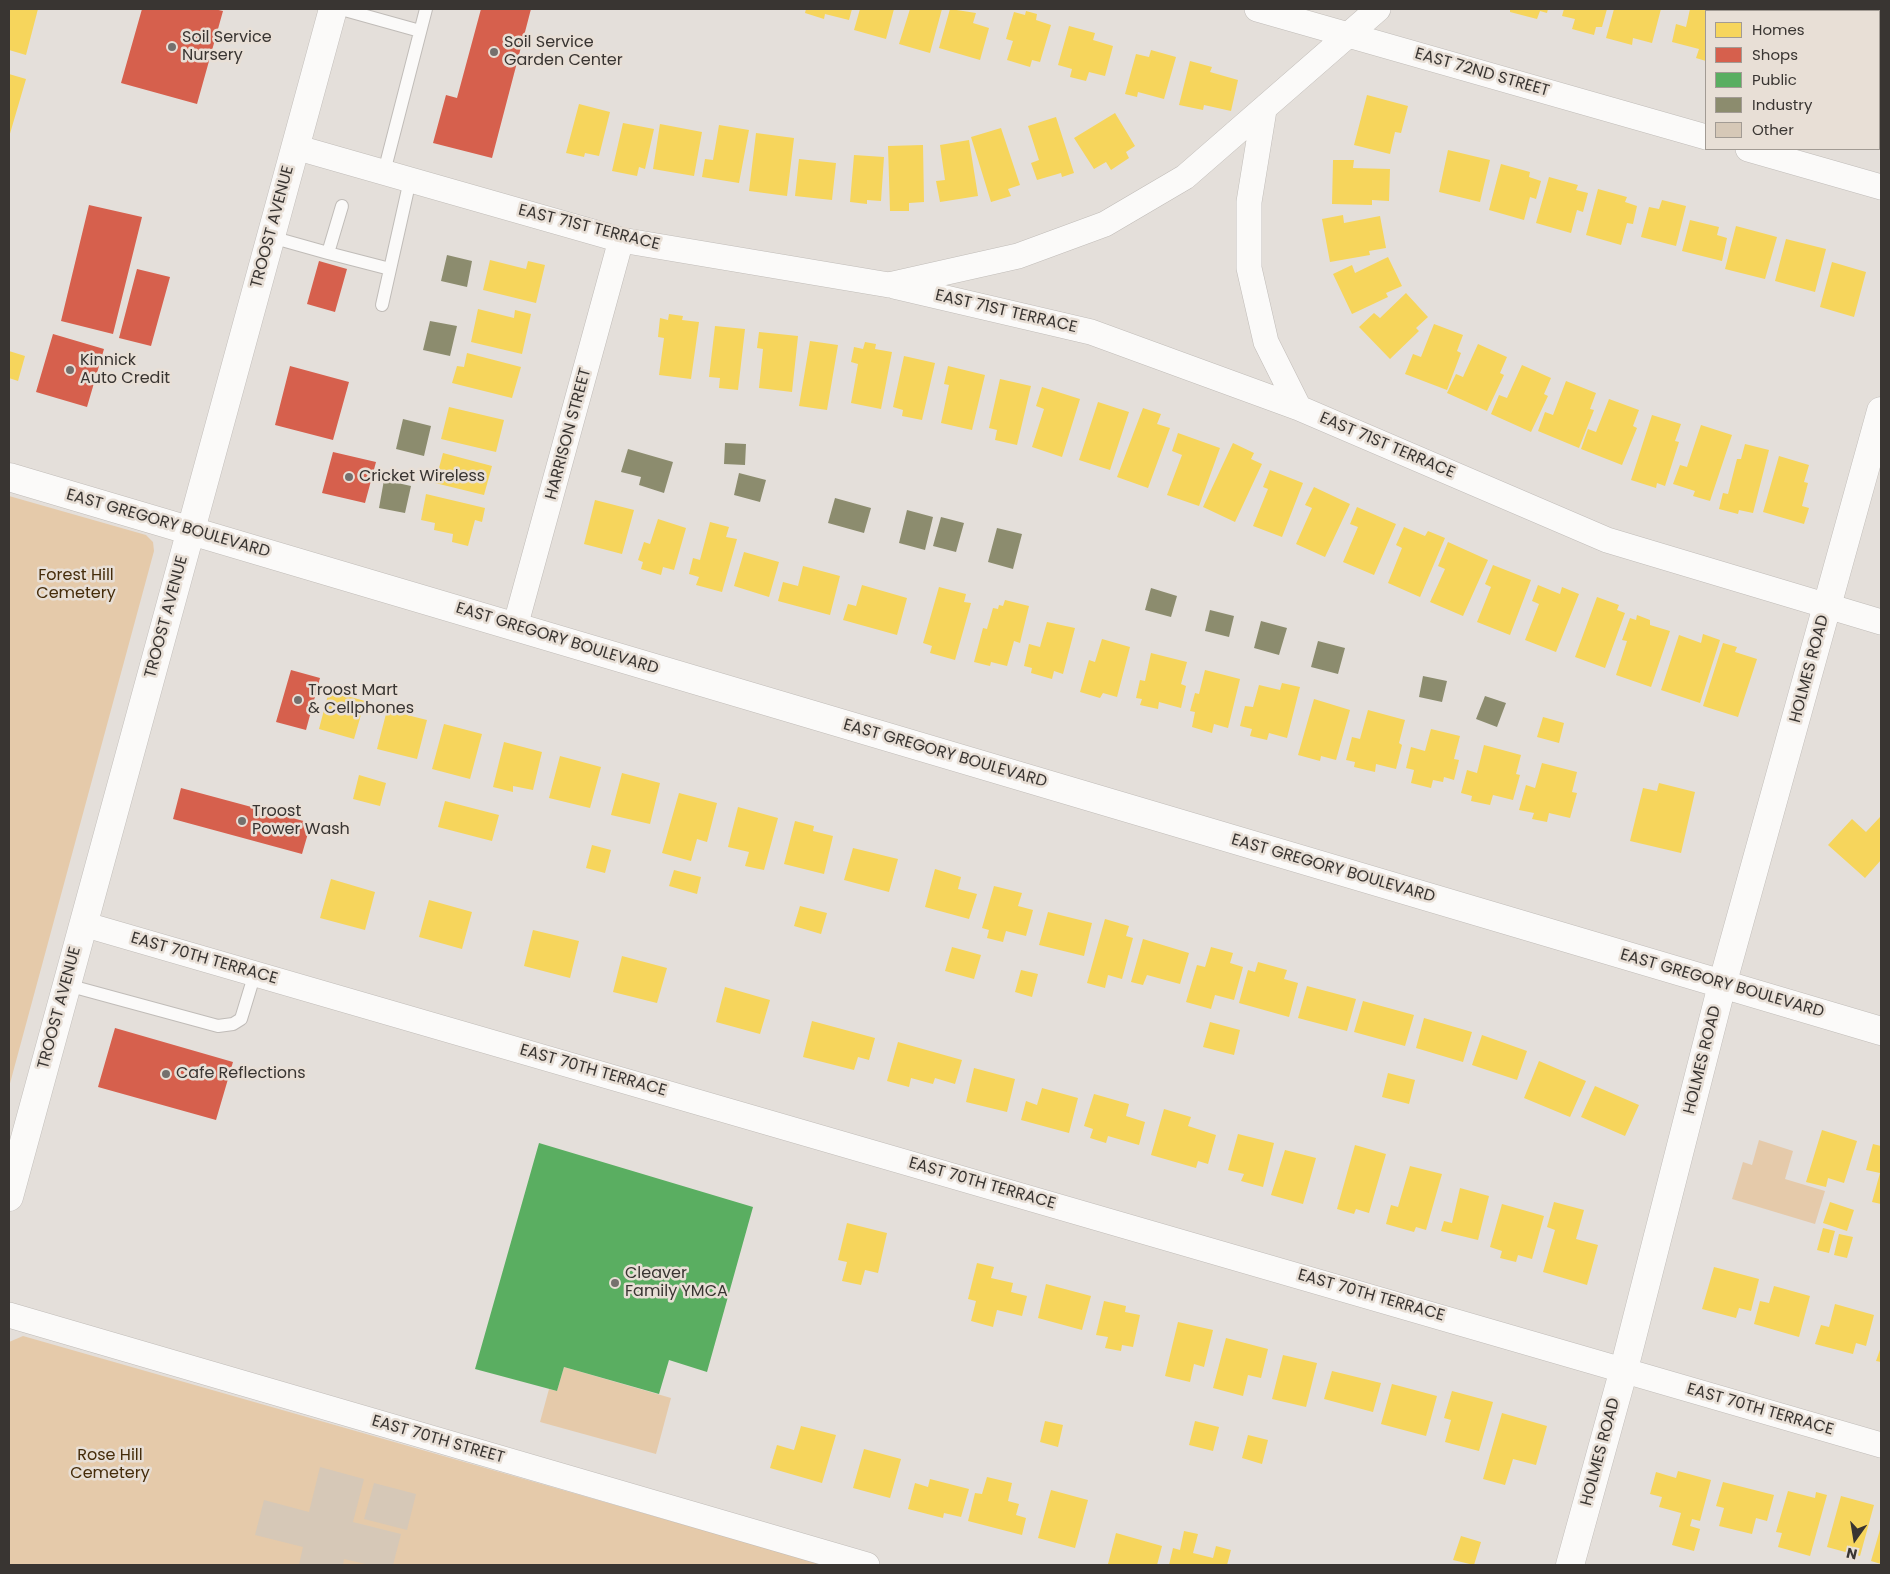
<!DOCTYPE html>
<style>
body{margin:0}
#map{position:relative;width:1890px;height:1574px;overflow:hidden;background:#e4dfda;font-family:Poppins,sans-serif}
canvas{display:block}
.frame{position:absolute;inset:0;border:10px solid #393532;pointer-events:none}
.legend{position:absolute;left:1705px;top:10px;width:175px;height:140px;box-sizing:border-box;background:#e8dfd6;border:1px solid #a29b94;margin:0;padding:6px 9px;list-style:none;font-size:15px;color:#393532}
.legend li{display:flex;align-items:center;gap:10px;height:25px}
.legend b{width:25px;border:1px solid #a29b94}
.north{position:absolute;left:1830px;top:1514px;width:50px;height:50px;-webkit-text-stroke:4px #e8dfd6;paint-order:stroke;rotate:193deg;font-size:14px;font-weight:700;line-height:20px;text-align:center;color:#393532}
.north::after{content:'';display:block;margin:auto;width:18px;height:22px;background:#393532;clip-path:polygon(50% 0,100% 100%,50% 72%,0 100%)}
</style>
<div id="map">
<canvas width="1890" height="1574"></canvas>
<div class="frame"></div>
<ul class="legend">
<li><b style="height:14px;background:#f6d55c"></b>Homes</li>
<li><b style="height:14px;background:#d6604d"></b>Shops</li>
<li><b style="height:14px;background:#5aae61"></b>Public</li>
<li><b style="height:14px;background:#8c8c6e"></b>Industry</li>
<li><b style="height:14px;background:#d6c8b7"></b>Other</li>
</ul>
<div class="north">N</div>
</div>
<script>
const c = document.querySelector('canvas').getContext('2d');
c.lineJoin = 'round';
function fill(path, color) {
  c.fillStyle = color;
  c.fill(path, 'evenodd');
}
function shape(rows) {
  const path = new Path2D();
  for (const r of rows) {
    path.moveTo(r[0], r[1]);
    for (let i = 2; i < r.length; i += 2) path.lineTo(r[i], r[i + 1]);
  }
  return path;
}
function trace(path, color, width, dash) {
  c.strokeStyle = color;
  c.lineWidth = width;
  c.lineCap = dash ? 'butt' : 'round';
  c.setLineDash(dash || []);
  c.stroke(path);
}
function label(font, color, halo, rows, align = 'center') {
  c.font = font + ' Poppins,sans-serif';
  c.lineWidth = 5;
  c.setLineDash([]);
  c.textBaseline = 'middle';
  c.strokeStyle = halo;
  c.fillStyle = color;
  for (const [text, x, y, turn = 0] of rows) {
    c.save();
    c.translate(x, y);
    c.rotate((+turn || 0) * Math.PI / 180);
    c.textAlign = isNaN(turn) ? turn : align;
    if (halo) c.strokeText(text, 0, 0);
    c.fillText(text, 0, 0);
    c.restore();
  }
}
const green = shape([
 [9,496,146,535,153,542,154,551,9,1087],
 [1759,1140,1793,1151,1785,1179,1825,1191,1815,1224,1732,1199,1743,1162,1752,1165],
 [23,1336,713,1533,824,1565,9,1565,9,1342],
 [564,1367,671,1398,656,1454,540,1422,549,1389,557,1391]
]);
const homes = shape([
 [9,9,38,9,26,55,9,50],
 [806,9,852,9,849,20,825,14,824,19,805,13],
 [860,9,894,9,886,39,854,30],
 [910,9,942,9,930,53,899,44],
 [950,9,976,13,973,23,989,28,980,60,939,48],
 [1510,9,1548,9,1547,13,1540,11,1537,19,1510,12],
 [1564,9,1607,9,1602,27,1596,27,1594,35,1572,29,1575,19,1562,16],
 [1614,9,1661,9,1652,43,1633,38,1632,45,1606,38],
 [1690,9,1720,9,1719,11,1706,11,1706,61,1696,58,1699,49,1672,42,1676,24,1686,27],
 [1026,11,1037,14,1036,20,1051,25,1040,62,1032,60,1030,67,1007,60,1013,41,1006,39,1014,12,1025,15],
 [1069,26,1095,33,1093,40,1113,46,1105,76,1089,72,1086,81,1070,77,1072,69,1058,65],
 [1151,50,1176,57,1164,99,1138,92,1137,97,1125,94,1136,54,1149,57],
 [1190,61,1212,67,1210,72,1238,80,1231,111,1204,105,1203,110,1179,105],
 [9,74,26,79,9,137],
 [1881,77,1881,103,1879,102,1879,84],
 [1367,95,1408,106,1401,133,1395,132,1390,154,1354,145],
 [579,104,610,112,599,156,585,153,584,157,566,153],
 [1115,113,1135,146,1126,152,1129,158,1111,170,1106,162,1094,169,1074,138],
 [1056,117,1074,173,1062,177,1061,173,1037,180,1031,163,1039,160,1028,126],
 [623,123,654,129,645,169,639,167,637,176,612,171],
 [660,124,702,132,694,176,653,169],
 [719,125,749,130,739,183,702,177,705,159,713,160],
 [1001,128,1020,185,1008,189,1011,196,991,202,971,137],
 [756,133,794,138,787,196,749,191],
 [969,140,978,196,940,202,936,181,945,180,940,145],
 [923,145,924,202,909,203,909,211,890,211,888,146],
 [1448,150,1490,160,1480,202,1439,192],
 [854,155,884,157,881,201,867,200,867,204,850,202],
 [799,159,836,163,832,200,795,196],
 [1333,160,1354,160,1353,168,1390,169,1389,201,1372,200,1372,205,1332,204],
 [1501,164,1530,172,1529,177,1541,181,1536,199,1530,197,1524,220,1489,210],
 [1549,177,1578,185,1576,190,1588,193,1583,212,1577,210,1571,233,1536,223],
 [1598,189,1627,197,1625,202,1637,206,1633,224,1627,223,1621,245,1586,235],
 [1662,200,1686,206,1676,246,1641,237,1649,207,1659,209],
 [1343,215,1344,223,1380,216,1386,248,1369,251,1370,255,1330,262,1322,219],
 [1690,220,1719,227,1717,235,1727,238,1722,261,1682,251],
 [1736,226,1777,237,1765,279,1725,269],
 [1786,239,1826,249,1815,292,1775,281],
 [1388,257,1402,286,1386,293,1388,297,1352,314,1333,274,1352,265,1355,273],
 [490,260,526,269,528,261,545,265,536,303,483,290],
 [1832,262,1866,272,1854,317,1820,307],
 [1406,293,1428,317,1416,328,1419,331,1390,359,1359,327,1374,313,1380,318],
 [478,309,514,318,515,310,531,314,522,354,471,342],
 [669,314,683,316,682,320,699,322,691,379,659,375,664,338,658,337,660,318,668,320],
 [1434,324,1463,335,1457,351,1461,353,1447,390,1405,374,1413,354,1421,357],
 [715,326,745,329,738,390,719,388,720,378,709,377],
 [759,332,798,336,792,392,759,388,763,349,757,348],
 [810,341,838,345,827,410,799,406],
 [865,342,876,344,875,349,892,352,881,409,851,403,858,364,851,362,854,347,863,349],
 [1478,344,1507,357,1500,373,1504,375,1487,411,1447,393,1456,374,1463,377],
 [9,351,25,356,18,381,9,378],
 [467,353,521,367,512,398,452,383,457,366,464,367],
 [904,356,935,363,922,420,902,416,903,410,893,407],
 [1522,365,1551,378,1544,394,1548,396,1531,432,1491,414,1499,395,1507,398],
 [948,366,985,375,972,430,941,423,949,385,944,384],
 [1000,379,1031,386,1017,445,995,440,997,430,989,428],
 [1566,381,1596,393,1590,409,1594,410,1579,448,1538,431,1545,412,1553,415],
 [1042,387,1080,399,1062,457,1032,447,1044,409,1036,406],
 [1609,399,1639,410,1633,426,1637,428,1622,465,1581,449,1588,429,1596,432],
 [1098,402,1129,412,1110,470,1079,460],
 [449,407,504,420,496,452,441,439],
 [1143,408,1161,414,1157,424,1170,428,1148,488,1117,477],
 [1652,415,1681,424,1675,441,1679,442,1665,486,1657,483,1656,488,1631,480],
 [1701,425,1732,435,1710,501,1693,496,1695,491,1673,484,1680,465,1687,467],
 [1178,433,1220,448,1199,506,1167,495,1182,455,1172,451],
 [1233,443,1254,453,1251,459,1262,464,1235,522,1203,507],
 [1745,444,1769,450,1753,513,1739,510,1738,514,1719,509,1723,493,1728,494,1737,459,1741,459],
 [443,453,492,466,484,495,435,483],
 [1779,456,1809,465,1804,482,1808,483,1802,506,1809,508,1804,524,1763,512],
 [1270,470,1303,483,1282,537,1253,526,1268,489,1263,487],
 [1314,487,1350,504,1325,557,1296,544,1312,508,1305,505],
 [426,494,485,508,482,522,475,520,468,546,452,542,453,534,434,530,435,523,421,520],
 [595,500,634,510,622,554,584,544],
 [1357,507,1396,524,1374,575,1343,562,1358,527,1350,524],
 [658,519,686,528,674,570,663,567,661,575,641,569,643,562,638,560,644,542,650,544],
 [710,522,729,527,726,537,737,539,722,592,696,585,699,577,689,574,693,558,700,560],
 [1404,527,1425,536,1428,531,1445,538,1420,597,1388,583,1402,548,1396,545],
 [1448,542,1488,560,1463,616,1430,602,1445,569,1438,566],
 [744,552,779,562,769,597,734,586],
 [1493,565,1531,580,1510,635,1477,622,1491,587,1485,584],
 [803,566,840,576,830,615,778,601,783,582,798,586],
 [862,585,907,598,897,635,843,620,848,604,856,606],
 [1538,585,1560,594,1562,587,1579,594,1556,652,1525,640,1539,604,1532,601],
 [939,587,966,594,964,602,971,603,955,660,930,653,932,646,923,643],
 [1597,597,1619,605,1617,610,1625,613,1605,668,1575,657],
 [1005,600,1029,606,1020,643,1014,641,1007,666,991,662,990,666,974,662,983,628,987,629,993,608,998,609,999,605,1003,606],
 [1637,615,1650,620,1650,625,1670,631,1651,687,1616,675,1627,641,1622,640,1630,618,1636,620],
 [1047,622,1075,628,1063,674,1054,671,1052,679,1031,673,1032,668,1024,666,1029,644,1040,647],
 [1703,634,1720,640,1700,703,1661,690,1679,635,1701,643],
 [1102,639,1130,647,1117,697,1103,693,1100,698,1080,692,1089,660,1095,662],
 [1723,643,1737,647,1735,652,1757,659,1738,717,1703,706],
 [1151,653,1187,662,1181,684,1186,686,1181,708,1159,702,1158,709,1140,705,1142,699,1136,698,1140,680,1145,681],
 [1205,670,1240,679,1228,728,1214,724,1212,733,1192,727,1195,712,1190,711,1195,693,1199,694],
 [1282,683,1300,687,1287,738,1269,733,1267,740,1250,736,1252,729,1240,726,1245,706,1253,707,1259,685,1280,690],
 [329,691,365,701,354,739,319,729],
 [1314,699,1350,710,1336,760,1321,756,1320,761,1298,755],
 [387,710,427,720,417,759,377,749],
 [1368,710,1405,720,1399,743,1402,745,1396,769,1376,764,1375,772,1354,767,1355,762,1346,760,1352,737,1360,739],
 [1543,717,1564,723,1559,743,1537,737],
 [444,724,482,734,470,779,432,769],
 [1431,729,1460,736,1454,759,1459,760,1454,780,1444,777,1443,782,1433,780,1431,788,1411,783,1414,770,1406,768,1411,747,1425,751],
 [504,742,542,752,533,790,513,786,513,792,493,787],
 [1484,745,1521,755,1516,774,1520,775,1513,800,1493,795,1490,805,1471,801,1472,796,1461,793,1467,770,1477,773],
 [560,756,601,767,590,808,549,798],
 [1542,763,1577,772,1572,792,1577,793,1570,818,1549,813,1547,822,1532,819,1534,813,1519,810,1526,785,1535,788],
 [622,773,660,783,650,824,611,815],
 [359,775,386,783,380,806,353,799],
 [1659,783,1695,792,1681,853,1630,841,1643,788,1657,791],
 [679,793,717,803,707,842,697,839,691,861,662,853],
 [445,801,499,815,492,841,438,827],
 [738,807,778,818,764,870,745,866,749,852,728,847],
 [1880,817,1881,860,1865,878,1828,845,1852,819,1866,832],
 [795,821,814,826,813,831,833,836,824,874,784,864],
 [592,845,611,850,605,873,586,868],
 [853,848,898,859,889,892,844,880],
 [935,869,961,877,958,889,977,894,969,919,925,907],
 [674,870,701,877,697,894,669,886],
 [331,879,375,892,365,930,320,918],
 [994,886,1022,893,1018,906,1033,910,1026,936,1006,931,1003,942,987,938,989,930,982,928],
 [429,900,472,912,462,949,419,937],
 [800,906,827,913,821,934,794,926],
 [1048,912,1092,923,1084,956,1039,945],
 [1105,919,1129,926,1126,936,1133,938,1122,979,1108,975,1105,988,1087,983],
 [533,930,579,941,570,978,524,966],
 [1143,939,1189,953,1180,984,1147,975,1143,985,1131,982],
 [952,947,981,955,974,979,945,971],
 [1211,947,1233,953,1230,963,1243,967,1234,1000,1215,995,1211,1009,1186,1002,1197,965,1205,967],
 [622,956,667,968,657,1003,613,992],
 [1258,962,1287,970,1284,979,1298,983,1289,1017,1239,1003,1248,970,1255,972],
 [1021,970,1038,974,1032,997,1015,992],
 [1307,986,1356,999,1347,1031,1298,1018],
 [725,987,770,1000,760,1034,716,1022],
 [1363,1001,1414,1015,1405,1046,1354,1032],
 [1424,1018,1472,1032,1463,1062,1416,1048],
 [812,1021,875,1038,869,1060,858,1057,854,1070,803,1057],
 [1210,1022,1240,1030,1234,1055,1203,1047],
 [1482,1035,1527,1051,1517,1080,1472,1065],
 [898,1042,962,1060,955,1084,935,1078,933,1084,911,1078,909,1087,887,1081],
 [1539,1061,1586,1081,1570,1117,1524,1098],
 [974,1068,1015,1079,1007,1112,966,1102],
 [1388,1073,1415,1080,1409,1104,1382,1097],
 [1595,1086,1639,1105,1625,1136,1581,1117],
 [1042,1088,1078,1098,1069,1133,1021,1120,1026,1101,1037,1105],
 [1094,1094,1129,1104,1126,1116,1145,1122,1139,1145,1108,1136,1106,1143,1090,1138,1093,1129,1084,1126],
 [1164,1109,1191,1117,1188,1126,1216,1135,1208,1164,1198,1161,1196,1168,1151,1155],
 [1822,1130,1857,1141,1844,1183,1828,1178,1826,1187,1806,1182],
 [1238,1134,1274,1143,1263,1187,1241,1181,1244,1174,1228,1170],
 [1873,1144,1881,1146,1881,1204,1872,1202,1880,1173,1866,1170],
 [1355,1145,1386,1154,1369,1213,1356,1209,1354,1214,1337,1209],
 [1285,1150,1316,1158,1303,1204,1271,1195],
 [1410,1166,1442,1174,1426,1230,1416,1227,1414,1232,1386,1224,1391,1205,1398,1207],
 [1460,1188,1489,1196,1478,1240,1441,1231,1444,1221,1452,1223],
 [1554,1202,1584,1210,1576,1239,1598,1245,1587,1285,1543,1272,1555,1230,1547,1227],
 [1830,1202,1854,1210,1847,1231,1823,1223],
 [1502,1204,1544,1216,1532,1259,1518,1255,1516,1262,1500,1258,1502,1251,1490,1247],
 [847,1223,887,1233,878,1273,865,1270,861,1285,842,1281,847,1262,838,1260],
 [1823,1228,1835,1231,1829,1253,1817,1250],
 [1839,1234,1853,1237,1847,1258,1834,1255],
 [977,1263,994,1267,991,1278,1013,1283,1011,1292,1027,1296,1022,1316,997,1310,993,1327,971,1321,976,1301,968,1299],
 [1714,1267,1759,1279,1751,1311,1739,1308,1736,1318,1702,1309],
 [1046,1284,1091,1296,1082,1330,1038,1318],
 [1774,1286,1810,1296,1799,1337,1754,1324,1760,1301,1769,1303],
 [1104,1301,1126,1306,1125,1312,1140,1315,1133,1347,1122,1345,1121,1351,1105,1348,1108,1337,1096,1335],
 [1835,1304,1874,1315,1866,1346,1856,1343,1853,1354,1815,1344,1821,1325,1829,1327],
 [1178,1322,1213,1330,1204,1367,1194,1364,1190,1382,1165,1376],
 [1226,1338,1268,1349,1261,1378,1248,1375,1243,1396,1213,1388],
 [1881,1347,1881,1362,1876,1361],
 [1283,1355,1317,1363,1306,1407,1272,1399],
 [1332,1371,1381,1383,1373,1412,1324,1399],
 [1392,1384,1437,1396,1426,1436,1381,1424],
 [1452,1391,1493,1402,1479,1451,1445,1442,1451,1420,1444,1418],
 [1502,1413,1547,1426,1536,1465,1513,1459,1505,1485,1483,1479],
 [1045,1421,1063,1425,1058,1447,1040,1442],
 [1195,1421,1219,1427,1213,1451,1189,1445],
 [801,1426,836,1435,822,1483,770,1468,777,1445,794,1450],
 [1248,1435,1268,1440,1262,1464,1242,1458],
 [864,1449,901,1459,890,1498,853,1488],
 [1678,1471,1711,1480,1700,1521,1692,1519,1690,1526,1700,1529,1694,1551,1672,1545,1681,1513,1659,1507,1662,1497,1650,1494,1656,1472,1676,1478],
 [987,1477,1012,1483,1008,1501,1019,1504,1016,1515,1026,1518,1022,1535,968,1521,975,1493,982,1494],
 [930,1479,969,1489,961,1517,944,1513,943,1518,908,1509,915,1483,928,1487],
 [1723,1482,1774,1495,1767,1521,1756,1518,1752,1534,1719,1526,1724,1508,1716,1506],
 [1051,1490,1088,1500,1075,1548,1038,1538],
 [1788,1491,1815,1498,1816,1492,1827,1495,1810,1556,1778,1547,1782,1533,1776,1532],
 [1841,1496,1874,1505,1860,1556,1827,1547],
 [1881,1526,1881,1564,1871,1561],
 [1184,1531,1198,1534,1193,1553,1213,1558,1216,1546,1231,1550,1227,1565,1169,1565,1173,1548,1180,1550],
 [1116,1533,1162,1546,1157,1565,1108,1564],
 [1461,1536,1481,1542,1474,1565,1453,1560]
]);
const shops = shape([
 [142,9,214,9,223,11,197,104,121,83],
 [481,9,531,9,492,158,433,143,446,95,457,98],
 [89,205,142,217,113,334,61,321],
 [319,261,347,269,335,312,307,304],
 [137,269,170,277,151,346,119,338],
 [53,334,104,349,87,407,36,392],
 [290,366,349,382,333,440,275,425],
 [333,452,376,462,365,503,322,493],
 [291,670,320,678,306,730,276,722],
 [181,788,311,823,302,854,173,819],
 [115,1028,233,1062,216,1120,98,1087]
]);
const public = shape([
 [539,1143,753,1207,707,1372,669,1360,659,1394,564,1367,557,1391,475,1369]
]);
const industry = shape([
 [447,255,472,261,467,287,441,281],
 [430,321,457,326,450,356,423,350],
 [403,419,431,426,424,456,396,449],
 [725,443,746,444,745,465,724,464],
 [628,449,673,462,664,493,639,485,641,477,621,472],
 [739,473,766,480,760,502,734,495],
 [384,480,411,486,405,513,379,508],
 [835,498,871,508,864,533,828,523],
 [907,510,933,517,925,550,899,543],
 [941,517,964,523,956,552,933,546],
 [997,528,1022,534,1013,569,988,562],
 [1151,588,1177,596,1171,617,1145,610],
 [1210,610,1234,616,1229,637,1205,631],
 [1261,621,1287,628,1279,655,1254,648],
 [1318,641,1345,648,1338,674,1311,667],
 [1423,676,1447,681,1442,702,1419,697],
 [1485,696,1506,703,1497,727,1476,719]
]);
const building = shape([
 [320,1467,364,1479,353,1522,401,1534,393,1565,370,1565,344,1559,343,1565,299,1565,303,1547,255,1535,264,1500,309,1512],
 [374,1483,416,1494,407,1530,364,1519]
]);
const service = shape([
 [341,9,420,31],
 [384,172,426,9],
 [271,237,328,253,342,206],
 [328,253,390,269],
 [382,305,410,180],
 [67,985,218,1026,233,1024,241,1019,255,973]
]);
const minor = shape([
 [1257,9,1706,137],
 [1264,110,1249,202,1249,268,1266,342,1299,408],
 [295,147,621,240,889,285,1018,256,1105,224,1185,177,1378,9],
 [1748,149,1881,187],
 [894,286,1091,332,1299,408,1607,540,1881,622],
 [515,627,621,240],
 [83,924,1881,1445],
 [9,1315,867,1565]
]);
const secondary = shape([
 [9,477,1881,1031],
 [9,1197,333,9],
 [1570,1565,1624,1369,1722,985,1881,411]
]);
const markers = [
 [172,47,5,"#75706d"],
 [494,52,5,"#75706d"],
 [70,370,5,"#75706d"],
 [349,477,5,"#75706d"],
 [298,700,5,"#75706d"],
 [242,821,5,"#75706d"],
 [166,1074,5,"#75706d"],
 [615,1283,5,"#75706d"]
];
const poiNames = [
 ["Soil Service",182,38],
 ["Nursery",182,56],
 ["Soil Service",504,43],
 ["Garden Center",504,61],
 ["Kinnick",80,361],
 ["Auto Credit",80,379],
 ["Cricket Wireless",359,477],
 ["Troost Mart",308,691],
 ["& Cellphones",308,709],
 ["Troost",252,812],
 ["Power Wash",252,830],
 ["Cafe Reflections",176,1074],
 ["Cleaver",625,1274],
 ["Family YMCA",625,1292]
];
const streetNames = [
 ["EAST 72ND STREET",1482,73,16],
 ["TROOST AVENUE",273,227,-75],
 ["EAST 71ST TERRACE",589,228,14],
 ["EAST 71ST TERRACE",1006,312,13],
 ["HARRISON STREET",569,434,-75],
 ["EAST 71ST TERRACE",1387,446,23],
 ["EAST GREGORY BOULEVARD",168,524,16],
 ["TROOST AVENUE",167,617,-75],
 ["EAST GREGORY BOULEVARD",557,639,17],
 ["HOLMES ROAD",1810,669,-75],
 ["EAST GREGORY BOULEVARD",945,754,16],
 ["EAST GREGORY BOULEVARD",1333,869,16],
 ["EAST 70TH TERRACE",204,959,16],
 ["EAST GREGORY BOULEVARD",1722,984,16],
 ["TROOST AVENUE",60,1008,-75],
 ["HOLMES ROAD",1703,1060,-76],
 ["EAST 70TH TERRACE",593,1071,16],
 ["EAST 70TH TERRACE",982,1184,16],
 ["EAST 70TH TERRACE",1371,1296,16],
 ["EAST 70TH TERRACE",1760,1410,16],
 ["EAST 70TH STREET",438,1440,16],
 ["HOLMES ROAD",1601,1452,-75]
];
const parkNames = [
 ["Forest Hill",76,576],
 ["Cemetery",76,594],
 ["Rose Hill",110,1456],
 ["Cemetery",110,1474]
];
fill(green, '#e5caaa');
fill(homes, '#f6d55c');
fill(shops, '#d6604d');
fill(public, '#5aae61');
fill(industry, '#8c8c6e');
fill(building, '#d6c8b7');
trace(service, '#c0bcb8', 14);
trace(minor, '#c0bcb8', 26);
trace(secondary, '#c0bcb8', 29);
trace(service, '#fbfaf9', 12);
trace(minor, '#fbfaf9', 25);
trace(secondary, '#fbfaf9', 28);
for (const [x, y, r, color] of markers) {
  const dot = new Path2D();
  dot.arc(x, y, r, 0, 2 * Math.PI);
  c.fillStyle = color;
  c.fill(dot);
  trace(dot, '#e8dfd6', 2);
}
label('16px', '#393532', '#e8dfd6', poiNames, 'left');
label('16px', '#393532', '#e8dfd6', streetNames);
label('16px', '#452c0a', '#e8dfd6', parkNames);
</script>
